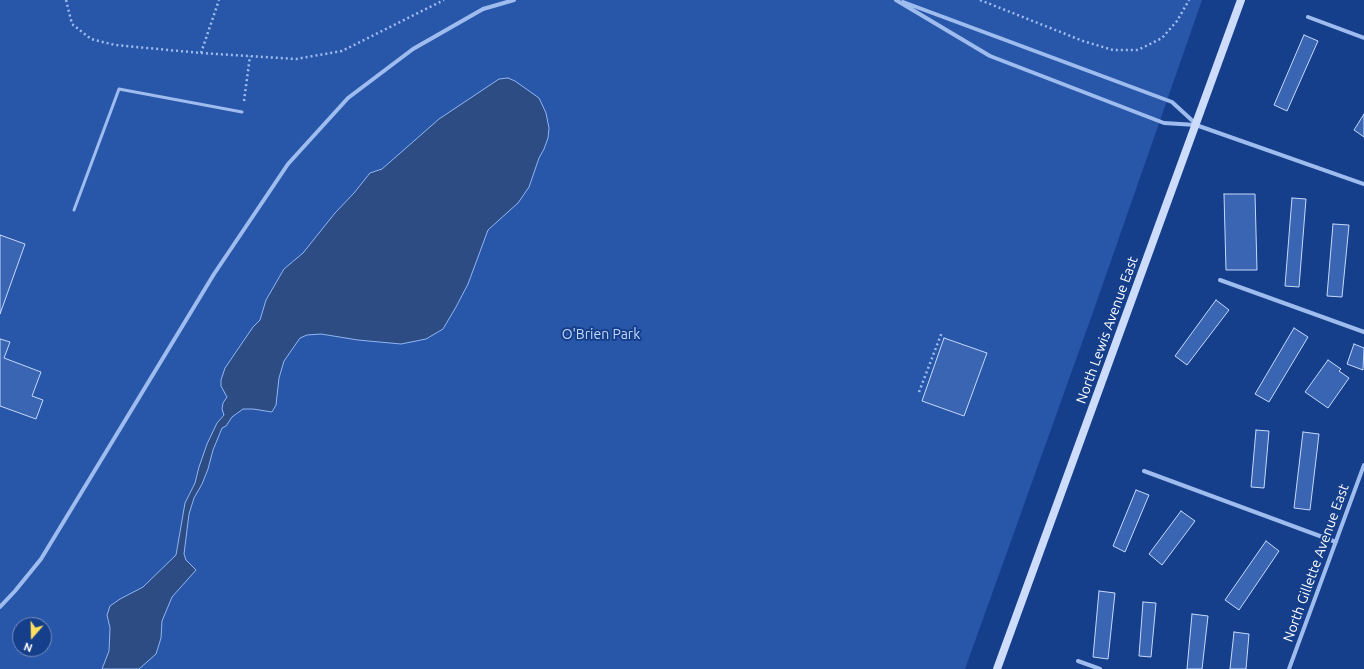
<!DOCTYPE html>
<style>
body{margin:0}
#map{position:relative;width:1364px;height:669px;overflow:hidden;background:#163f8b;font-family:Ubuntu,sans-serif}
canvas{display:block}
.north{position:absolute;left:12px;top:617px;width:40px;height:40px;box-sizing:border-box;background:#163f8b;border:1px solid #738cb9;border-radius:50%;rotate:200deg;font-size:11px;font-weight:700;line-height:16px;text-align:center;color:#fff}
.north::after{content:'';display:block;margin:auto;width:14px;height:18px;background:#ffdf5d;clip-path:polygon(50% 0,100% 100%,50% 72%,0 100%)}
</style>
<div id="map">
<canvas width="1364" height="669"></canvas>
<div class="north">N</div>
</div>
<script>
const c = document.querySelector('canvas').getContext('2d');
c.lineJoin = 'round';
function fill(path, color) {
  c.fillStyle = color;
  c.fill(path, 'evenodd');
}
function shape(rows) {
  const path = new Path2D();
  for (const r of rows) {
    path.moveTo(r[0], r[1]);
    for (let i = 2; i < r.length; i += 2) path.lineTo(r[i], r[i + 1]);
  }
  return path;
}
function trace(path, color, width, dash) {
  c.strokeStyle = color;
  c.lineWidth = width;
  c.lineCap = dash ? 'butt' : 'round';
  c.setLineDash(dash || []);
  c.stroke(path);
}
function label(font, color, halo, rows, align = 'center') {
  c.font = font + ' Ubuntu,sans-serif';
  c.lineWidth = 4;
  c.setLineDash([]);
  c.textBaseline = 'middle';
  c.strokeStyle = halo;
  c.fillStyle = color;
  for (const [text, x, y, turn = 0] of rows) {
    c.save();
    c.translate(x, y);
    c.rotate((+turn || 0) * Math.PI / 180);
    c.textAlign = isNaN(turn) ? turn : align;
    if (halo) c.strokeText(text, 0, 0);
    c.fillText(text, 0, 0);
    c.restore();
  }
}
const green = shape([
 [0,0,1202,0,1092,315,965,669,0,669],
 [20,625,44,625,44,649,20,649]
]);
const water = shape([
 [508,78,515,81,539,98,546,113,549,128,548,138,544,149,539,158,529,187,518,203,509,211,488,230,468,284,456,307,443,329,426,339,401,344,358,340,321,334,307,335,300,338,284,361,279,378,276,405,272,412,253,409,243,409,232,417,226,426,222,428,213,450,208,469,202,484,194,498,189,514,184,554,186,560,196,570,172,597,162,621,161,638,156,654,139,669,102,669,109,651,110,628,107,615,110,606,120,599,143,587,176,555,185,503,195,483,199,467,207,444,217,423,224,415,222,409,223,403,227,397,221,386,221,380,225,368,253,327,260,320,266,300,284,269,303,253,335,213,354,193,370,173,382,169,439,119,499,79,508,78]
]);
const building = shape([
 [1304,35,1318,41,1287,111,1274,105,1304,35],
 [1364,114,1364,137,1354,130,1364,114],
 [1224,194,1255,194,1257,270,1226,270,1224,194],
 [1292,198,1306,199,1299,287,1285,286,1292,198],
 [1333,224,1349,225,1342,297,1327,296,1333,224],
 [0,235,25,244,0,314,0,235],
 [1216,300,1229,310,1187,365,1175,356,1216,300],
 [1294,328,1308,337,1269,402,1255,394,1294,328],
 [944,338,987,353,964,416,922,401,944,338],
 [0,339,10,342,4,358,41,372,32,396,43,400,36,419,0,406,0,339],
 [1354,344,1364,348,1363,370,1347,364,1354,344],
 [1328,360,1341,369,1339,371,1349,378,1328,408,1305,392,1328,360],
 [1256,430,1269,431,1264,488,1251,487,1256,430],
 [1303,432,1319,434,1310,510,1294,508,1303,432],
 [1136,490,1149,495,1125,552,1113,546,1136,490],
 [1181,511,1195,521,1162,565,1149,554,1181,511],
 [1266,541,1279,551,1239,610,1225,600,1266,541],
 [1099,591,1115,593,1108,659,1093,657,1099,591],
 [1143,602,1156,603,1151,657,1139,656,1143,602],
 [1192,614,1208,616,1202,669,1187,669,1192,614],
 [1234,632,1249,634,1246,669,1230,669,1234,632]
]);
const path = shape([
 [66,0,72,24,91,39,115,45,201,53,296,59,342,51,444,0],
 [980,0,1083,41,1113,50,1138,50,1162,38,1177,21,1189,0],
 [201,53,219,0],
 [244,101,250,56],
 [919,392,942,332]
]);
const service = shape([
 [74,210,119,89,242,112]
]);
const minor = shape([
 [896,0,990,56,1164,123,1196,125,1364,184],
 [903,2,1172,102,1196,124],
 [1308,17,1364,38],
 [1220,280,1364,332],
 [1144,471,1336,542],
 [0,607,15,591,41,559,214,274,288,164,348,98,413,49,483,9,514,0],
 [1078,661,1100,669],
 [1289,669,1364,465]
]);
const secondary = shape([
 [997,669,1241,0]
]);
const streetNames = [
 ["North Lewis Avenue East",1107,330,-70],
 ["North Gillette Avenue East",1316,563,-70]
];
const parkNames = [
 ["O'Brien Park",601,334]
];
fill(green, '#2857aa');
fill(water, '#2d4c84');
trace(water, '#91b6f2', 1);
fill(building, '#3a65b2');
trace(building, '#c5d9fb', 1);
trace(path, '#9fbcef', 2.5, [2, 3]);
trace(service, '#9fbcef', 3);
trace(minor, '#9fbcef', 4);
trace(secondary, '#cddcfb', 8);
label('14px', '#fff', '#163f8b', streetNames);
label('14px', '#c5d9fb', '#163f8b', parkNames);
</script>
